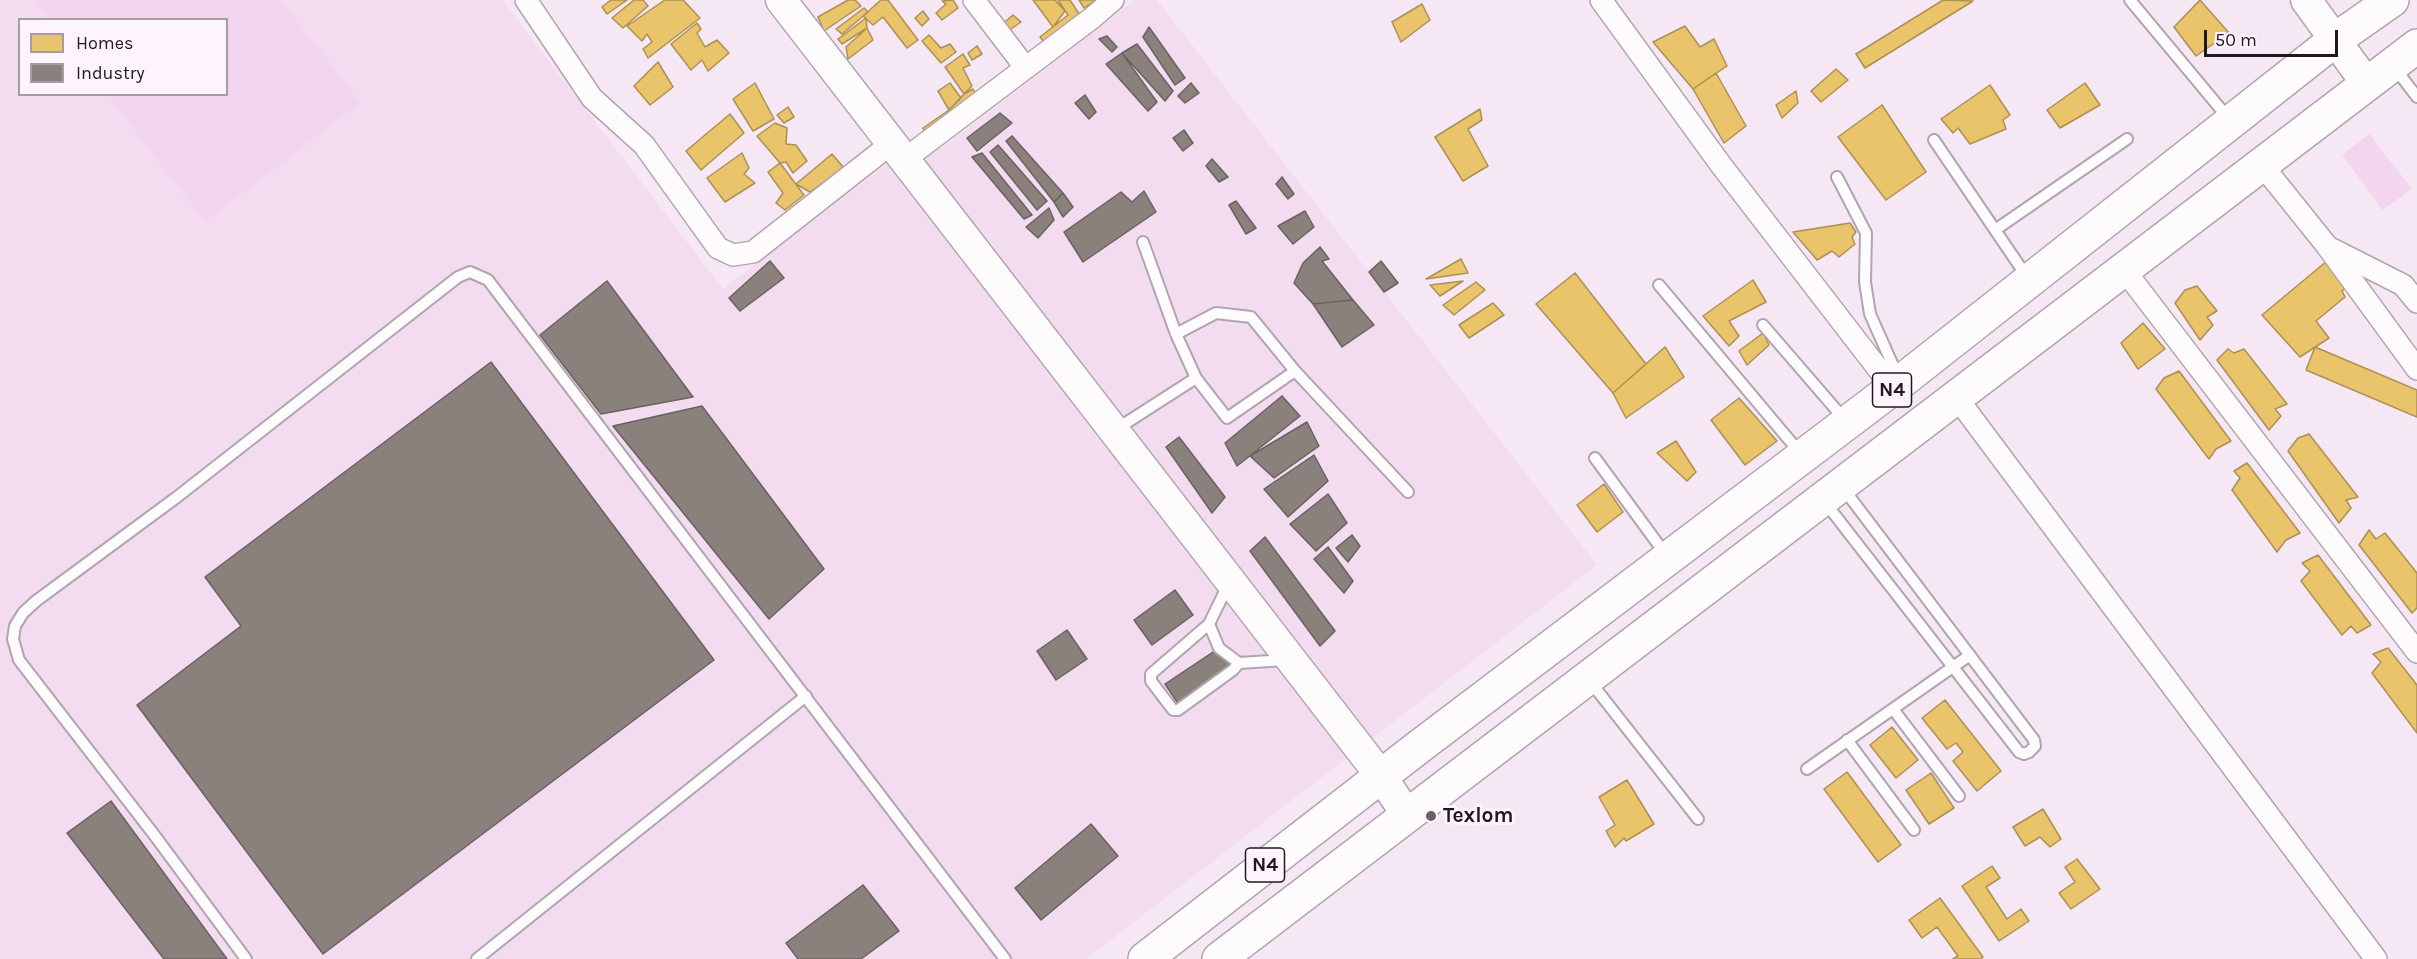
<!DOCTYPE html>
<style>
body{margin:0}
#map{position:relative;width:2417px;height:959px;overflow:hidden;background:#f5e7f3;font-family:Karla,sans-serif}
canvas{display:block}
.legend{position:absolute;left:18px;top:18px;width:210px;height:78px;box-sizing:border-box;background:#fef4fd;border:2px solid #a59ca4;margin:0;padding:8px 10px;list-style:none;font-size:18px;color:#20171f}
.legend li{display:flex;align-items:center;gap:12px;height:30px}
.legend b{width:30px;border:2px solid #a59ca4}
.scale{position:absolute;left:2204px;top:30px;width:134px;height:27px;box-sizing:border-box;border:3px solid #20171f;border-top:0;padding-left:8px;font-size:18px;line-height:21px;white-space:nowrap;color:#20171f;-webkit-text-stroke:4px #fef4fd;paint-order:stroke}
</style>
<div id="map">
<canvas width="2417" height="959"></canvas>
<ul class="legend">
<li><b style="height:16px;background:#e9c46a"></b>Homes</li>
<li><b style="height:16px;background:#8a817c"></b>Industry</li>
</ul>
<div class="scale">50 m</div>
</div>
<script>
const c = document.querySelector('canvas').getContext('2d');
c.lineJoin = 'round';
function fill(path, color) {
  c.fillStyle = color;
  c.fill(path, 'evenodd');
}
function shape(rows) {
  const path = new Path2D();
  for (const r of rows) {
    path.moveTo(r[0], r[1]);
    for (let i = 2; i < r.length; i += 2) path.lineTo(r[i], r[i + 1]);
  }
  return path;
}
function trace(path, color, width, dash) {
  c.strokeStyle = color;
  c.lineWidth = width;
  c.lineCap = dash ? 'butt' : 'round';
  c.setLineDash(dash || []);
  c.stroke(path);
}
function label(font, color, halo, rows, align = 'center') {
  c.font = font + ' Karla,sans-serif';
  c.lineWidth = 6;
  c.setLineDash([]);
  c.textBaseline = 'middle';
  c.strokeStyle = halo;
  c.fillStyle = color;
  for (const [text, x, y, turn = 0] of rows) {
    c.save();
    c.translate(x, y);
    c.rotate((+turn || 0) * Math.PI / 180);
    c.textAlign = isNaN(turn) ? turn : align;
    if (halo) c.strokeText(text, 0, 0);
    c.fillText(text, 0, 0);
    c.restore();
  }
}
const built = shape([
 [0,0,502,0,723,289,891,161,944,147,1135,0,1157,0,1597,565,1086,959,0,959],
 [20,20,226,20,226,94,20,94]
]);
const green = shape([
 [36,0,281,0,360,103,205,222,108,95,226,94,226,20,50,19],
 [2369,134,2412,189,2383,210,2342,155]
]);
const homes = shape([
 [611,0,627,0,607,14,602,7,611,0],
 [634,0,643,0,648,6,623,28,612,18,634,0],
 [665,0,683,0,700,18,648,58,643,49,652,42,647,34,642,41,627,26,665,0],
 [848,0,855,0,861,6,824,31,818,17,848,0],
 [881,0,888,0,918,40,907,48,883,17,873,25,863,16,881,0],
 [953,0,958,8,942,20,936,13,946,4,942,1,953,0],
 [1033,0,1055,0,1065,11,1053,27,1033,0],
 [1058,0,1070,0,1081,17,1047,46,1040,37,1068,15,1058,0],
 [1079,0,1096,0,1084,8,1079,0],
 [1943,0,1973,1,1865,68,1856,54,1943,0],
 [2200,0,2229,33,2196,56,2174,27,2200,0],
 [1422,4,1430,20,1401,42,1392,22,1422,4],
 [864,8,868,12,842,34,836,29,864,8],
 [923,11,929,19,922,26,915,18,923,11],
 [1013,15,1021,22,1001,36,999,27,1013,15],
 [866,18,867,28,842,44,838,39,866,18],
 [697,23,701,29,697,33,705,47,717,40,729,53,708,71,702,60,691,70,671,44,697,23],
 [1685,26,1700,47,1714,39,1727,66,1693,89,1653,42,1685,26],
 [867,28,873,40,848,59,846,47,867,28],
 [929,35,941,48,950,44,956,52,941,63,922,41,929,35],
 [977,46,982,54,972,60,968,53,977,46],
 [963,54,970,65,963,68,972,86,964,94,945,67,963,54],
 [658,62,673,87,650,105,634,86,658,62],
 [1836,69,1848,80,1821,102,1811,91,1836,69],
 [1716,73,1746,126,1724,143,1693,89,1716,73],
 [755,83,774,119,753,131,733,99,755,83],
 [950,83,961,98,949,110,938,91,950,83],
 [2085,83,2100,105,2060,128,2047,110,2085,83],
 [1990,85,2010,115,2003,120,2006,129,1970,144,1958,128,1953,133,1941,119,1990,85],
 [973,89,977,96,955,115,949,110,964,94,973,89],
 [1796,91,1798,103,1782,118,1776,105,1796,91],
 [1882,105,1926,172,1886,200,1838,137,1882,105],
 [788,107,794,117,784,123,777,115,788,107],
 [1480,109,1482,120,1468,129,1488,166,1463,181,1435,137,1480,109],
 [949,110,950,117,927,137,923,128,949,110],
 [730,114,744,133,701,170,686,151,730,114],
 [775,123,787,128,786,144,796,145,807,161,793,173,786,162,780,163,757,136,775,123],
 [742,153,749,168,744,174,755,183,725,202,707,178,742,153],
 [832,154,844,168,810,192,796,184,832,154],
 [780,163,804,195,785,210,776,203,783,193,768,172,780,163],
 [1850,223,1856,232,1852,237,1855,244,1839,257,1832,251,1817,260,1793,232,1850,223],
 [1461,259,1468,273,1426,279,1461,259],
 [2327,261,2346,287,2342,291,2345,297,2316,321,2329,338,2300,357,2262,315,2327,261],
 [1575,273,1646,364,1613,393,1536,304,1575,273],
 [1753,280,1766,302,1729,321,1739,336,1729,346,1703,316,1753,280],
 [1463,281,1440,296,1430,285,1463,281],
 [1476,282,1485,290,1454,315,1443,305,1476,282],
 [2197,286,2217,311,2207,317,2213,325,2200,340,2175,303,2185,290,2197,286],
 [1493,303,1504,315,1469,338,1459,325,1493,303],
 [2143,323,2165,349,2138,369,2121,343,2143,323],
 [1763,333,1769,345,1747,365,1739,351,1763,333],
 [1665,347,1684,377,1626,418,1613,393,1665,347],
 [2315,347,2417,390,2417,417,2306,370,2315,347],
 [2228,349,2234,353,2244,349,2287,404,2275,409,2281,416,2269,430,2217,360,2228,349],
 [2179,371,2231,441,2216,449,2209,459,2156,389,2164,378,2179,371],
 [1739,398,1777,441,1745,465,1711,420,1739,398],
 [2309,434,2358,497,2346,500,2351,508,2339,523,2288,451,2298,438,2309,434],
 [1676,441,1696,472,1687,481,1657,453,1676,441],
 [2247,463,2300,533,2286,540,2277,552,2232,490,2240,478,2234,471,2247,463],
 [1604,484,1623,512,1597,532,1577,505,1604,484],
 [2369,530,2376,539,2385,533,2417,573,2417,608,2412,613,2359,545,2369,530],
 [2318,555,2371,625,2357,633,2351,626,2342,635,2301,581,2310,571,2302,563,2318,555],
 [2388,648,2417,685,2417,733,2372,673,2381,662,2373,654,2388,648],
 [1945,700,2001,771,1977,791,1953,761,1963,752,1956,743,1947,749,1922,718,1945,700],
 [1892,727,1918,760,1896,778,1870,745,1892,727],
 [1847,772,1901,845,1878,862,1824,789,1847,772],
 [1931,773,1954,808,1929,824,1906,790,1931,773],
 [1627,780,1654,824,1626,841,1624,838,1615,847,1606,831,1615,825,1599,797,1627,780],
 [2043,809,2061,839,2050,847,2040,837,2025,846,2013,827,2043,809],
 [2077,859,2100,889,2071,909,2059,893,2075,882,2065,867,2077,859],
 [1992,866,2000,878,1986,887,2007,919,2021,909,2029,921,1999,941,1962,886,1992,866],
 [1940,898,1983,957,1981,959,1953,959,1958,956,1937,927,1922,938,1909,920,1940,898]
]);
const industry = shape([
 [1149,27,1185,78,1175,85,1143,37,1149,27],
 [1107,36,1117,47,1112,52,1099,39,1107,36],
 [1137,44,1173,91,1165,101,1122,53,1137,44],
 [1122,53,1157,102,1148,111,1106,64,1122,53],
 [1191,83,1199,93,1185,103,1178,96,1191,83],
 [1085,95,1096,112,1089,119,1075,103,1085,95],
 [1000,113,1012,123,977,151,967,138,1000,113],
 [1184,130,1193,143,1183,151,1173,138,1184,130],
 [1012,136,1063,193,1054,202,1006,141,1012,136],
 [998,145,1047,201,1037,210,990,152,998,145],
 [982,153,1032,215,1024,219,972,157,982,153],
 [1212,159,1228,177,1219,182,1206,166,1212,159],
 [1282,177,1294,194,1288,199,1276,184,1282,177],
 [1144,191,1156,212,1083,262,1064,232,1121,192,1132,202,1144,191],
 [1063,193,1073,207,1063,217,1054,202,1063,193],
 [1236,201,1256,228,1246,234,1229,205,1236,201],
 [1049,208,1054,220,1038,238,1026,227,1049,208],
 [1305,211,1314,227,1293,244,1278,226,1305,211],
 [1320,247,1329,259,1322,261,1353,300,1313,304,1294,283,1303,263,1320,247],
 [770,261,784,278,740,311,729,298,770,261],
 [1381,261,1398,283,1384,292,1369,272,1381,261],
 [607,281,693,397,601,414,540,335,607,281],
 [1353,300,1374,325,1342,347,1313,304,1353,300],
 [491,362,714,660,323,954,137,705,241,626,205,577,491,362],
 [1282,396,1300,416,1237,466,1225,443,1282,396],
 [702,406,824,569,769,619,613,426,702,406],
 [1307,422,1319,446,1274,478,1250,456,1307,422],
 [1179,437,1225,497,1212,513,1166,447,1179,437],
 [1314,455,1328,481,1288,517,1264,489,1314,455],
 [1328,494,1347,523,1316,551,1290,524,1328,494],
 [1352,535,1360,546,1348,562,1336,548,1352,535],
 [1265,537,1335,631,1320,646,1250,551,1265,537],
 [1328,547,1353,581,1344,593,1314,559,1328,547],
 [1175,590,1193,615,1152,645,1134,620,1175,590],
 [1067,630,1087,659,1056,680,1037,651,1067,630],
 [1219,648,1233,670,1179,705,1165,684,1219,648],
 [111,801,227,959,164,959,67,833,111,801],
 [1091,824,1118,856,1041,920,1015,888,1091,824],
 [863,885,899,931,861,959,798,959,786,943,863,885]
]);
const lane = shape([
 [2130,0,2229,119],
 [2394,67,2417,97],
 [1934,140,2027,277],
 [1837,177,1866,233,1865,282,1870,314,1899,379],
 [1995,230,2127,139],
 [1659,285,1801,454],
 [1763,325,1845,420],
 [1176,334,1216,313,1251,317,1295,371,1408,492],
 [1196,378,1227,418,1295,371],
 [1115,430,1196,378,1176,334,1143,242],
 [1595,458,1666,555],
 [1824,501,2019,752,2024,754,2029,752,2035,746,2034,740,1843,488],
 [1229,583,1209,624,1219,648,1239,663,1285,660],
 [1209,624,1151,674,1151,681,1173,710,1178,710,1233,670,1239,663],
 [1589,680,1698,819],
 [1893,709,1959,796],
 [1847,740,1914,830],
 [1807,769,1970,655],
 [246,959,155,836,19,660,13,639,15,626,23,613,36,601,177,497,458,277,470,272,488,280,1005,959],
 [477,959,806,696]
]);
const street = shape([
 [526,0,592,98,644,145,718,248,733,255,753,252,892,143],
 [974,0,1025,67],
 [1601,0,1721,165,1893,388],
 [905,159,1092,18,1113,0],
 [2262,165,2327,246,2417,369],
 [2332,249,2403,285,2417,302],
 [2125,271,2417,652],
 [1957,398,2376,959]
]);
const secondary = shape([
 [781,0,1381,776,1407,815],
 [2306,0,2367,84]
]);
const highway = shape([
 [1145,959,1420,746,1893,388,2335,40,2392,0],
 [1219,959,2417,46]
]);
const markers = [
 [1431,816,6,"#6b6069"]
];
const shields = [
 [1892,390,39],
 [1265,865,39]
];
const shieldNames = [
 ["N4",1892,390],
 ["N4",1265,865]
];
const poiNames = [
 ["Texlom",1443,816]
];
fill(built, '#f4dcf0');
fill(green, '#f3d5ef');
fill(homes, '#e9c46a');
trace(homes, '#ad9054', 1.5);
fill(industry, '#8a817c');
trace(industry, '#6a6160', 1.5);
trace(lane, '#b0a5ae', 14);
trace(street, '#b0a5ae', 24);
trace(secondary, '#b0a5ae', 33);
trace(highway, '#b0a5ae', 36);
trace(lane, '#fefbfd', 10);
trace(street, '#fefbfd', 21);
trace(secondary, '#fefbfd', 30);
trace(highway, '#fefbfd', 33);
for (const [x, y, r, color] of markers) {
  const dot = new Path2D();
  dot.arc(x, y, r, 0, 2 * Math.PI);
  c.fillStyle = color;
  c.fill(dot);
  trace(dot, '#fef4fd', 2);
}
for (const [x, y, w] of shields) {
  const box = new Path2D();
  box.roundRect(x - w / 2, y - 17, w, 34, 4.5);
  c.fillStyle = '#fef4fd';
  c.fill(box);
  trace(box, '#20171f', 1.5);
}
label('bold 20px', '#20171f', null, shieldNames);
label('bold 21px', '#20171f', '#fef4fd', poiNames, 'left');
</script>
